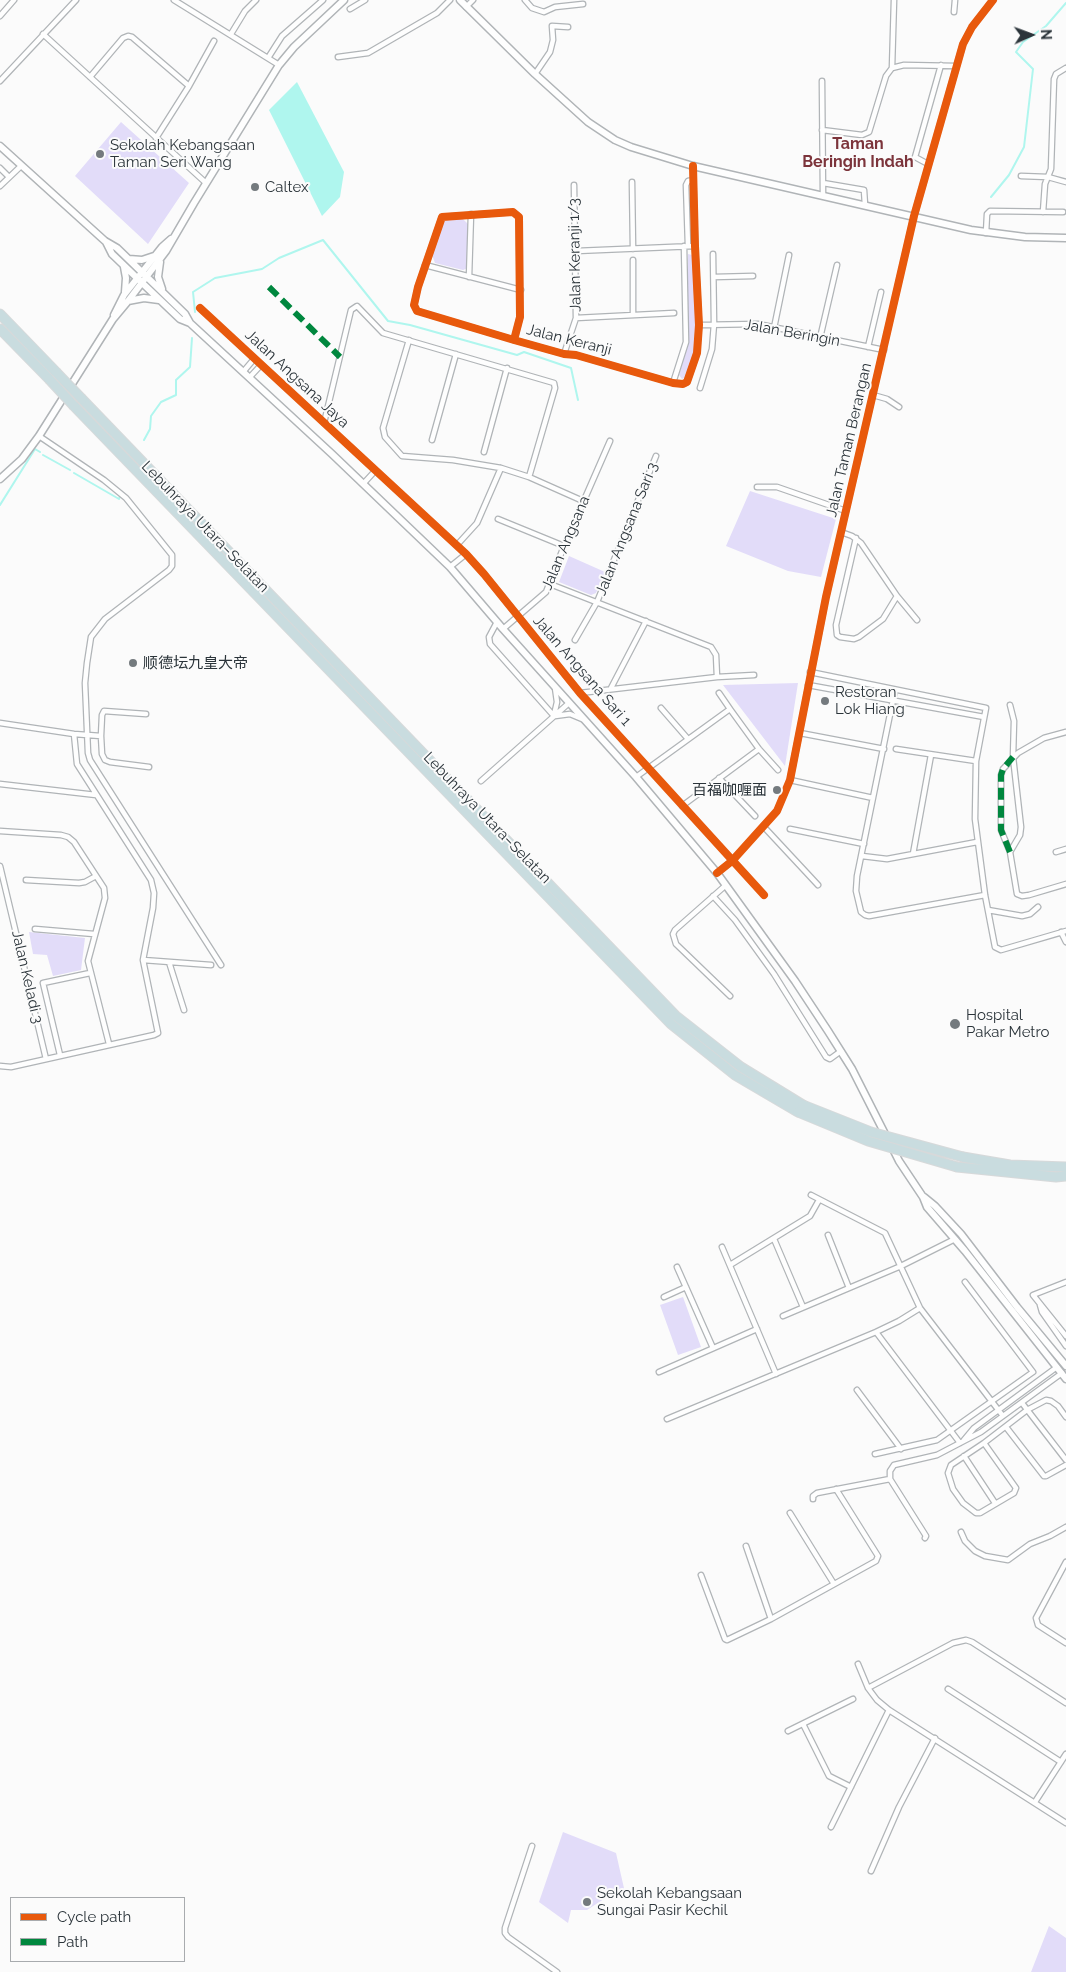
<!DOCTYPE html>
<meta charset="utf-8">
<style>
body{margin:0}
#map{position:relative;width:1066px;height:1972px;overflow:hidden;background:#fbfbfb;font-family:Raleway,sans-serif}
canvas{display:block}
.legend{position:absolute;left:10px;top:1897px;width:175px;height:65px;box-sizing:border-box;background:#fbfbfb;border:1px solid #a8abae;margin:0;padding:6px 9px;list-style:none;font-size:15px;color:#2b343a}
.legend li{display:flex;align-items:center;gap:10px;height:25px}
.legend b{width:25px;border:1px solid #a8abae}
.north{position:absolute;left:1006px;top:10px;width:50px;height:50px;-webkit-text-stroke:4px #fbfbfb;paint-order:stroke;rotate:88deg;font-size:14px;font-weight:700;line-height:20px;text-align:center;color:#2b343a}
.north::after{content:'';display:block;margin:auto;width:18px;height:22px;background:#2b343a;clip-path:polygon(50% 0,100% 100%,50% 72%,0 100%)}
</style>
<div id="map">
<canvas width="1066" height="1972"></canvas>
<ul class="legend">
<li><b style="height:6px;background:#e8590c"></b>Cycle path</li>
<li><b style="height:6px;background:#00873e"></b>Path</li>
</ul>
<div class="north">N</div>
</div>
<script>
const c = document.querySelector('canvas').getContext('2d');
c.lineJoin = 'round';
function fill(path, color) {
  c.fillStyle = color;
  c.fill(path, 'evenodd');
}
function shape(rows) {
  const path = new Path2D();
  for (const r of rows) {
    path.moveTo(r[0], r[1]);
    for (let i = 2; i < r.length; i += 2) path.lineTo(r[i], r[i + 1]);
  }
  return path;
}
function trace(path, color, width, dash) {
  c.strokeStyle = color;
  c.lineWidth = width;
  c.lineCap = dash ? 'butt' : 'round';
  c.setLineDash(dash || []);
  c.stroke(path);
}
function label(font, color, halo, rows, align = 'center') {
  c.font = font + ' Raleway,"Noto Sans SC",sans-serif';
  c.lineWidth = 4;
  c.setLineDash([]);
  c.textBaseline = 'middle';
  c.strokeStyle = halo;
  c.fillStyle = color;
  for (const [text, x, y, turn = 0] of rows) {
    c.save();
    c.translate(x, y);
    c.rotate((+turn || 0) * Math.PI / 180);
    c.textAlign = isNaN(turn) ? turn : align;
    if (halo) c.strokeText(text, 0, 0);
    c.fillText(text, 0, 0);
    c.restore();
  }
}
const green = shape([
 [121,122,189,183,148,244,75,176],
 [447,219,463,219,468,224,468,268,463,270,435,263,432,255,440,226],
 [688,254,692,255,696,292,696,343,687,377,682,379,679,375,688,342],
 [750,491,836,519,821,577,788,571,726,546],
 [569,556,605,572,596,593,591,595,559,582],
 [798,683,785,766,723,685],
 [29,932,85,938,81,970,53,976,47,955,33,954],
 [683,1297,701,1347,678,1355,660,1305],
 [563,1832,616,1853,626,1897,607,1897,587,1910,571,1910,568,1923,539,1902],
 [1049,1926,1066,1938,1066,1972,1031,1972]
]);
const water = shape([
 [297,82,344,172,340,197,322,216,269,110]
]);
const stream = shape([
 [991,197,1009,175,1024,147,1033,69,1016,52,1023,42,1046,26,1066,3],
 [195,312,193,292,215,278,262,269,279,258,323,240,388,321,410,325,517,355,524,352,571,368,578,400],
 [144,440,150,429,151,416,161,402,176,395,176,380,190,367,192,338],
 [43,455,70,470],
 [74,473,119,499,120,496],
 [0,505,35,449,40,452]
]);
const street = shape([
 [174,0,279,65],
 [525,0,532,8,544,12,555,7,583,4],
 [466,7,473,0],
 [350,9,365,0],
 [954,12,955,0],
 [0,16,14,0],
 [43,34,206,183],
 [231,34,245,11,256,0],
 [338,57,368,53,437,13,450,0],
 [268,58,282,36,323,0],
 [892,68,894,0],
 [535,74,550,52,553,40,552,26,568,27],
 [90,77,123,38,128,36,132,37,189,86],
 [0,81,76,0],
 [822,81,823,196],
 [822,130,862,135,869,132,886,76,892,68,904,65,956,66],
 [156,138,189,86,214,41],
 [928,164,915,157,941,65],
 [0,168,9,177],
 [1021,176,1048,177,1066,182],
 [632,182,633,249],
 [823,183,864,190,865,205],
 [0,186,21,166],
 [1043,212,1045,184,1051,169,1054,79,1056,74,1066,68],
 [986,233,987,214,990,211,1063,212],
 [688,246,686,185,688,181,693,180],
 [576,251,695,246],
 [633,260,633,315],
 [425,265,521,290],
 [469,277,471,214],
 [714,277,753,276],
 [200,308,466,554,484,574,580,693,764,895],
 [576,318,674,313],
 [699,325,758,324,884,350],
 [774,328,789,255],
 [820,338,837,265],
 [409,340,383,428,385,437,402,456,453,460,501,468,529,477,583,501],
 [514,340,520,317,519,217,513,212,442,217,418,287,414,305,417,311,514,340,564,354,576,355,673,383,683,384,687,382,697,353,699,325,695,246,693,166],
 [868,347,881,292],
 [564,354,576,318,574,185],
 [243,372,254,359],
 [249,378,261,365],
 [673,383,686,342,684,246],
 [700,388,712,349,714,324,713,254],
 [873,395,887,399,899,407],
 [324,423,351,310,357,306,383,333,554,383,555,388,529,477],
 [39,436,104,480,126,498,172,555,172,566,169,570,105,619,91,637,87,663,85,683,88,753,90,760,221,965],
 [432,440,456,354],
 [484,452,507,368],
 [363,484,375,471],
 [757,487,777,487,846,511],
 [498,519,564,546],
 [841,532,852,536,861,543,897,596,917,620],
 [856,538,836,625,837,635,840,637,854,639,859,637,883,619,897,596],
 [457,545,477,523,501,468],
 [450,567,466,554],
 [550,584,711,647,716,655,717,677],
 [497,622,489,637,490,644,554,716],
 [503,629,546,592,564,546,610,441],
 [575,640,597,602,656,456],
 [810,672,986,708,976,761,975,819,985,895,995,947,1001,950,1066,931],
 [808,685,984,717],
 [611,688,646,621],
 [895,690,857,876,856,891,861,912,865,915,869,916,985,895],
 [580,693,717,677,754,675],
 [661,708,688,739],
 [730,709,759,749,778,770],
 [554,715,557,702,555,688],
 [555,716,570,714,582,719],
 [0,723,74,734,101,736,102,754,105,760,110,762,149,767],
 [1066,732,1044,738,1018,753,1003,769,1001,775,1001,830,1010,852,1017,894,1022,896,1029,895,1066,884],
 [800,733,884,749],
 [101,736,102,715,104,711,146,714],
 [896,749,976,761],
 [636,777,730,709,719,693],
 [719,778,755,816],
 [790,780,873,798],
 [481,781,569,703],
 [0,784,96,795],
 [682,806,759,749],
 [764,827,818,885],
 [790,829,864,844],
 [0,831,61,835,68,837,74,842,104,888,105,898,88,961,109,1044],
 [1010,852,1020,835,1021,827,1013,757,1014,721,1010,705],
 [1056,852,1066,849],
 [913,854,931,755],
 [862,856,887,859,977,842],
 [0,866,46,1059],
 [717,873,732,861,777,811,790,780,826,597,914,216,963,44,972,27,993,0],
 [26,880,79,883,85,882,96,876],
 [726,885,675,930,673,934,676,944,730,996],
 [713,896,735,920,774,974,826,1057,830,1059,841,1051],
 [988,910,1022,916,1030,914,1038,907],
 [35,929,94,934],
 [1061,932,1066,942],
 [143,960,211,965],
 [169,962,184,1010],
 [60,1055,43,983,90,973],
 [0,1066,11,1067,154,1035,158,1033,143,960,153,908,154,893,151,880,77,764,74,734],
 [811,1195,885,1233,920,1308,1003,1416],
 [828,1235,849,1288],
 [774,1239,803,1307],
 [722,1247,776,1374],
 [730,1265,810,1216,819,1200],
 [677,1267,713,1348],
 [1066,1282,1033,1295,1066,1336],
 [664,1297,686,1287],
 [1040,1305,1042,1312,1066,1346],
 [783,1316,901,1266,955,1239],
 [876,1332,960,1443],
 [659,1372,757,1329],
 [857,1390,901,1449],
 [1022,1403,1066,1460],
 [667,1419,876,1332,899,1321,920,1308],
 [1006,1427,1044,1476,1046,1476,1066,1465],
 [964,1440,974,1428,1057,1367],
 [984,1443,951,1465,948,1473,953,1489,963,1503,976,1513,980,1513,1014,1493,1016,1488,984,1443,1027,1410,1046,1400,1051,1401,1058,1406,1066,1417],
 [875,1454,937,1440,1033,1372,965,1282],
 [964,1456,995,1503],
 [813,1499,813,1496,817,1493,890,1479],
 [790,1513,834,1584],
 [961,1532,965,1541,975,1551,985,1556,1008,1560,1030,1544,1050,1536,1066,1527],
 [925,1538,926,1536,890,1479,890,1471,894,1465,937,1455,981,1432,1062,1373],
 [746,1546,771,1619],
 [1066,1562,1036,1618,1038,1625,1066,1643],
 [701,1575,725,1639,727,1640,771,1619,876,1561,878,1556,836,1489],
 [858,1664,868,1688],
 [948,1689,1061,1762],
 [1066,1703,972,1642,966,1640,953,1643,868,1688,877,1700,889,1710,1066,1823],
 [803,1724,829,1776,851,1787],
 [788,1731,853,1699],
 [1035,1802,1066,1754],
 [831,1827,889,1710],
 [532,1846,505,1928,505,1933,508,1937,557,1972],
 [871,1871,899,1807,935,1738]
]);
const secondary = shape([
 [460,0,535,74,588,122,615,140,631,147,693,166,971,230,1025,237,1066,238],
 [0,146,105,241,117,248,185,314,190,323,332,454,450,567,503,629,636,777,717,873,795,981,828,1031,852,1069,887,1138],
 [106,242,112,254,137,278,180,319,190,323],
 [129,259,142,260,154,256],
 [160,262,158,277,162,289],
 [124,267,126,278,125,292],
 [128,301,144,298,159,300],
 [114,315,124,295,162,247,171,239],
 [0,479,22,459,39,436,113,319,128,301,166,251,194,203,279,65,294,47,344,0],
 [892,1147,899,1161,923,1197,927,1207,965,1251,1066,1379],
 [924,1197,935,1206,961,1234,1017,1307,1066,1366]
]);
const highway = shape([
 [0,314,56,372],
 [0,329,49,379],
 [82,399,676,1016,741,1067,803,1105],
 [74,406,671,1024,735,1075,798,1112],
 [963,1157,1010,1165,1066,1167],
 [957,1167,1056,1177,1066,1176]
]);
const highwayBridge = shape([
 [56,372,82,399],
 [49,379,74,406],
 [803,1105,871,1132,963,1157],
 [798,1112,868,1141,957,1167]
]);
const quiet = shape([
 [269,287,340,357],
 [1010,852,1001,830,1001,775,1003,769,1013,757]
]);
const cycleway = shape([
 [200,308,466,554,484,574,580,693,764,895],
 [514,340,520,317,519,217,513,212,442,217,418,287,414,305,417,311,514,340,564,354,576,355,673,383,683,384,687,382,697,353,699,325,695,246,693,166],
 [717,873,732,861,777,811,790,780,826,597,914,216,963,44,972,27,993,0]
]);
const markers = [
 [100,154,5,"#747a7e"],
 [255,187,5,"#747a7e"],
 [133,663,5,"#747a7e"],
 [825,701,5,"#747a7e"],
 [777,790,5,"#747a7e"],
 [955,1024,6,"#747a7e"],
 [587,1902,5,"#747a7e"]
];
const poiNames = [
 ["Sekolah Kebangsaan",110,145],
 ["Taman Seri Wang",110,162],
 ["Caltex",265,187],
 ["顺德坛九皇大帝",143,663],
 ["Restoran",835,692],
 ["Lok Hiang",835,709],
 ["百福咖喱面",767,790,"right"],
 ["Hospital",966,1015],
 ["Pakar Metro",966,1032],
 ["Sekolah Kebangsaan",597,1893],
 ["Sungai Pasir Kechil",597,1910]
];
const streetNames = [
 ["Jalan Keranji 1/3",575,255,-91],
 ["Jalan Beringin",792,333,10],
 ["Jalan Keranji",569,340,14],
 ["Jalan Angsana Jaya",297,379,43],
 ["Jalan Taman Berangan",849,440,-77],
 ["Lebuhraya Utara–Selatan",205,527,46],
 ["Jalan Angsana Sari 3",627,529,-68],
 ["Jalan Angsana",566,543,-67],
 ["Jalan Angsana Sari 1",582,671,49],
 ["Lebuhraya Utara–Selatan",487,818,46],
 ["Jalan Keladi 3",27,977,77]
];
const neighbourhoodNames = [
 ["Taman",858,144],
 ["Beringin Indah",858,162]
];
fill(green, '#e2dcf9');
fill(water, '#aff6ee');
trace(stream, '#aff6ee', 2);
trace(street, '#b0b4b7', 7);
trace(secondary, '#b0b4b7', 9);
trace(highway, '#d7d9da', 11);
trace(street, '#fefefe', 4.5);
trace(secondary, '#fefefe', 6);
trace(highway, '#c9dcdf', 9);
trace(highwayBridge, '#d7d9da', 11, []);
trace(highwayBridge, '#c9dcdf', 9);
trace(quiet, '#00873e', 6, [12, 6]);
trace(cycleway, '#e8590c', 8);
for (const [x, y, r, color] of markers) {
  const dot = new Path2D();
  dot.arc(x, y, r, 0, 2 * Math.PI);
  c.fillStyle = color;
  c.fill(dot);
  trace(dot, '#fbfbfb', 2);
}
label('15px', '#2b343a', '#fbfbfb', poiNames, 'left');
label('15px', '#2b343a', '#fbfbfb', streetNames);
label('bold 16px', '#7c343b', '#fbfbfb', neighbourhoodNames);
</script>
